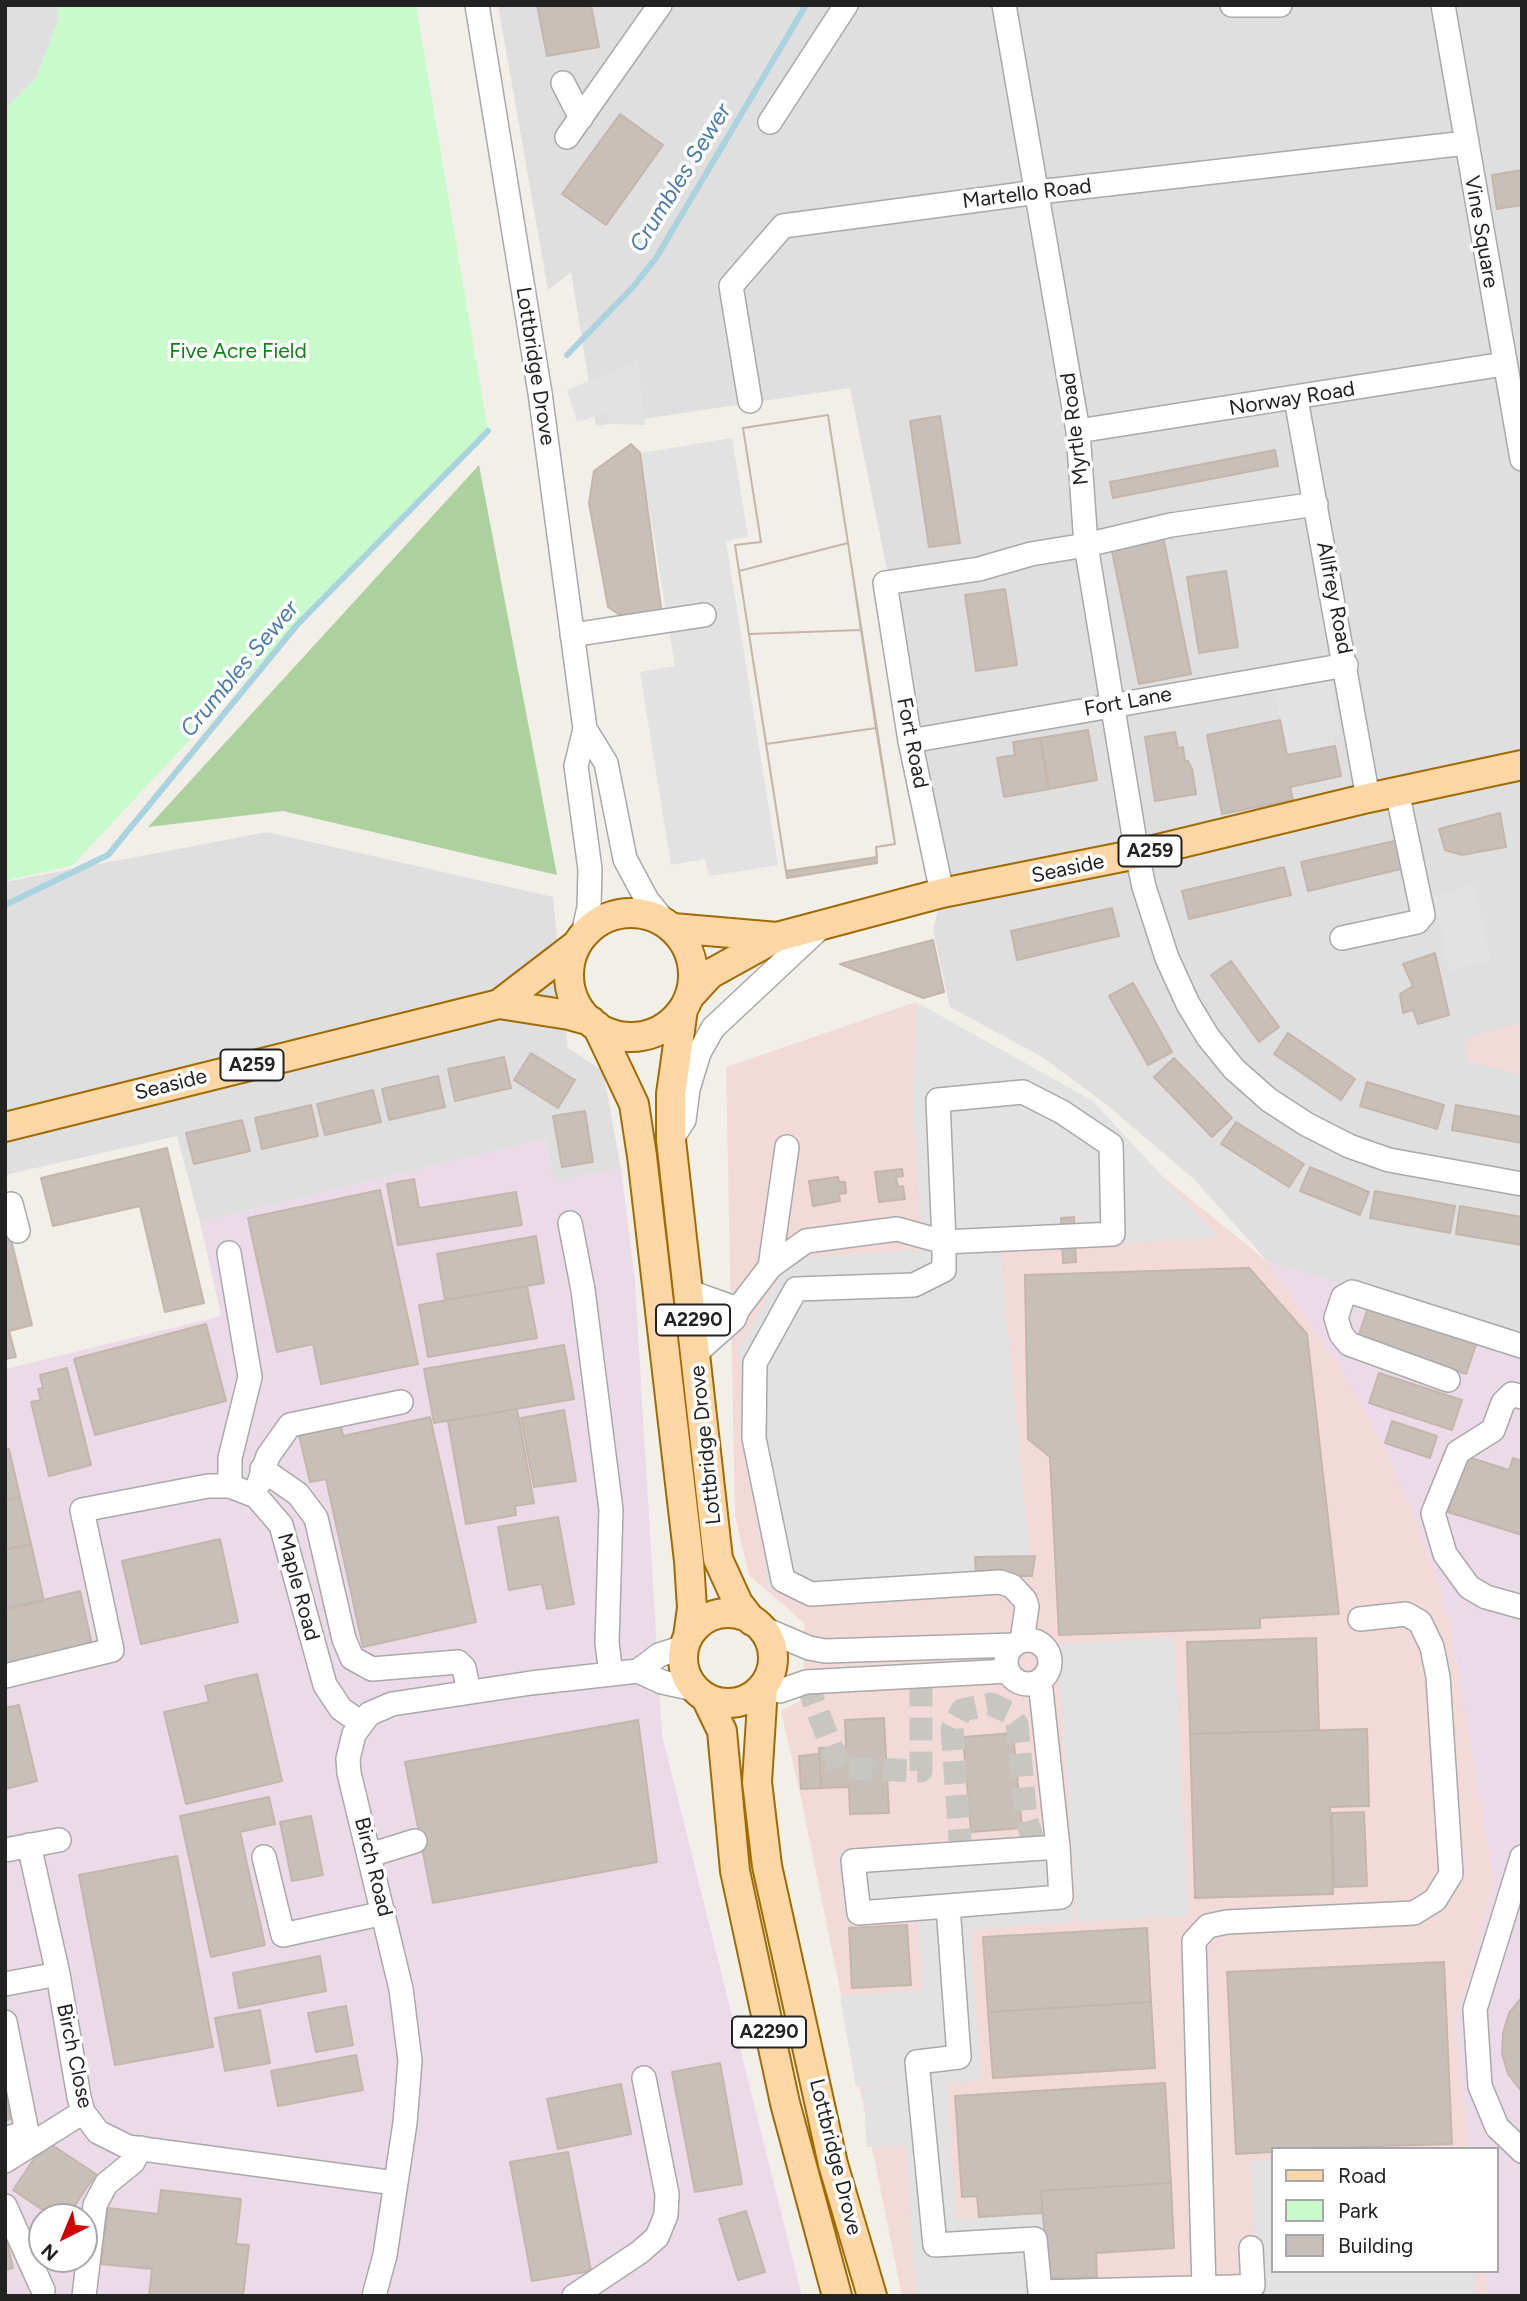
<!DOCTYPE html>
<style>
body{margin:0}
#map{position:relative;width:1527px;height:2301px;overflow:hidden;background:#f2efe9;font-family:Figtree,sans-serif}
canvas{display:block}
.frame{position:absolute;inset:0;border:7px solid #222;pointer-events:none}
.legend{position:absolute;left:1271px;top:2147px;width:228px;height:126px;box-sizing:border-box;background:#fff;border:2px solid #a7a7a7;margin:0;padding:9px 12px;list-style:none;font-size:21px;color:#222}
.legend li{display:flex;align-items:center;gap:14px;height:35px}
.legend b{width:35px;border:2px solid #a7a7a7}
.north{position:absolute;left:28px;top:2203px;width:70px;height:70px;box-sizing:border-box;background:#fff;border:2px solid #a7a7a7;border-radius:50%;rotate:223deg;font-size:19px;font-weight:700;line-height:28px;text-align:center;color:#222}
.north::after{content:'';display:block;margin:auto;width:24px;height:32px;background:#d40000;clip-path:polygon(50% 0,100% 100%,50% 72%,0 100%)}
</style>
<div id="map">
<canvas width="1527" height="2301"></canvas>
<div class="frame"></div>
<ul class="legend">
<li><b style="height:9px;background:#fcd6a4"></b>Road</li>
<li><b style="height:19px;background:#c8facc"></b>Park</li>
<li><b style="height:19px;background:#c7bfb8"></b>Building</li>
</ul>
<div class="north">N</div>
</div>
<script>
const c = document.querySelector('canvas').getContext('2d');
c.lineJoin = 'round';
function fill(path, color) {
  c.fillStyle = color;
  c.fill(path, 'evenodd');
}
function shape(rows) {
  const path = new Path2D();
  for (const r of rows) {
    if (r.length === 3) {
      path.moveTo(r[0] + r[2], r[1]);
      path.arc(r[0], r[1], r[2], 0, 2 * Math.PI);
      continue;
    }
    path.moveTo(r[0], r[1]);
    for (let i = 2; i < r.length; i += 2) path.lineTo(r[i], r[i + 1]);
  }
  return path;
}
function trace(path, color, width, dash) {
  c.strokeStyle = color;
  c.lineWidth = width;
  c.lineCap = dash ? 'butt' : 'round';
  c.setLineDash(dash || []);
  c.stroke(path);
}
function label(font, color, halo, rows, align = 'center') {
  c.font = font + ' Figtree,sans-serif';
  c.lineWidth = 7;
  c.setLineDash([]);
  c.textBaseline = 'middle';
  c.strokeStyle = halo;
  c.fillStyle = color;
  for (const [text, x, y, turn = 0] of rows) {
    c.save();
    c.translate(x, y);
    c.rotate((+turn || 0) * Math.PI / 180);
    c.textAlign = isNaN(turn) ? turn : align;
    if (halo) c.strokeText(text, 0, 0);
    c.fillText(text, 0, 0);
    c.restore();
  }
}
const residential = shape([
 [5,5,57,5,59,18,36,78,5,109],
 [498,5,1522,5,1522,1338,1268,1262,1194,1179,1102,1101,1042,1057,950,1007,933,930,948,870,850,388,596,426,571,272,548,290],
 [267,832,553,897,568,1048,603,1071,621,1169,554,1181,545,1139,200,1222,177,1136,5,1175,5,882]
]);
const commercial = shape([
 [916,1002,1162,1176,1268,1262,1340,1366,1380,1439,1412,1510,1437,1580,1450,1626,1494,1882,1456,2028,1469,2149,1273,2149,1273,2271,1484,2271,1488,2296,902,2296,801,1798,781,1711,804,1699,804,1623,749,1575,735,1516,726,1067],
 [1522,1023,1522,1075,1468,1061,1464,1039]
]);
const industrial = shape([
 [545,1139,554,1181,621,1169,635,1282,662,1735,802,2296,5,2296,5,1369,221,1316,200,1222],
 [42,2217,84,2217,84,2259,42,2259],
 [1268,1262,1522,1338,1522,2296,1488,2296,1484,2271,1497,2271,1497,2149,1469,2149,1456,2028,1494,1882,1450,1626,1437,1580,1412,1510,1380,1439,1340,1366]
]);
const forest = shape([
 [479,465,557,875,283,811,148,827]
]);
const park = shape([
 [57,5,416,5,488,431,297,625,73,865,5,881,5,109,36,78,59,18]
]);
const parking = shape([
 [638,360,645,425,609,424,606,413,577,422,567,390],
 [732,438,748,537,726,541,778,865,709,876,705,859,671,865,640,672,675,666,640,453],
 [1329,680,1340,735,1333,736,1335,746,1287,755,1275,690],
 [1474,884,1491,960,1450,971,1433,896],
 [916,1002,1093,1101,1219,1238,1000,1249,1031,1571,768,1587,738,1350,790,1258,923,1250,913,1119],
 [1174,1638,1188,1916,1077,1922,1057,1644],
 [1045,1840,1048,1907,1073,1907,1073,1922,970,1930,981,2080,947,2083,956,2219,1044,2214,1048,2284,1113,2296,916,2296,906,2146,867,2147,863,2088,909,2084,856,2087,840,1996,922,1990,919,1920,846,1924,838,1852],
 [1273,2160,1273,2271,1475,2271,1476,2296,1259,2296,1250,2161]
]);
const stream = shape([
 [567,355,633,287,656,258,806,5],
 [5,905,108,855,297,625,488,431]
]);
const building = shape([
 [537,5,591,5,599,47,547,56,537,5],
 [620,114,663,145,606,225,562,194,620,114],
 [1522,170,1522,205,1497,209,1492,175,1522,170],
 [828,415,895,844,876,847,877,857,786,871,735,545,761,542,743,428,828,415],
 [828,415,848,543,739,571,735,545,761,542,743,428,828,415],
 [940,416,960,543,929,547,910,421,940,416],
 [631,444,640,453,662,615,627,620,608,607,589,503,594,471,631,444],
 [1275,450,1278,466,1113,498,1110,482,1275,450],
 [1163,536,1191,674,1139,684,1111,546,1163,536],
 [848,543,861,630,749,634,739,571,848,543],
 [1226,571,1238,647,1199,653,1187,577,1226,571],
 [1005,589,1017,665,976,671,965,595,1005,589],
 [861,630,876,728,766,744,749,634,861,630],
 [1280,720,1287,755,1335,746,1341,776,1290,787,1293,800,1222,814,1207,735,1280,720],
 [876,728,895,844,876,847,877,863,787,878,766,744,876,728],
 [1088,730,1097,780,1049,789,1040,738,1088,730],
 [1175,732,1178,748,1183,747,1185,761,1188,761,1192,769,1196,794,1155,801,1145,737,1175,732],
 [1040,738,1049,789,1004,797,997,758,1015,755,1013,742,1040,738],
 [1500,813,1506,847,1462,855,1445,850,1439,829,1500,813],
 [1399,840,1405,868,1308,891,1301,862,1399,840],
 [1284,867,1291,895,1189,919,1182,891,1284,867],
 [1112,908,1119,936,1017,960,1011,931,1112,908],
 [933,940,944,992,923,998,840,964,933,940],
 [1435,953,1449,1015,1418,1024,1413,1010,1403,1013,1400,994,1413,986,1403,964,1435,953],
 [1231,961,1279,1027,1259,1042,1211,975,1231,961],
 [1133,983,1172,1052,1148,1065,1109,996,1133,983],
 [1288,1033,1355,1079,1341,1100,1274,1054,1288,1033],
 [531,1053,575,1080,558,1108,514,1080,531,1053],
 [504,1057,511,1088,455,1101,448,1069,504,1057],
 [1174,1058,1232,1118,1212,1137,1154,1077,1174,1058],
 [438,1076,445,1107,389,1120,382,1089,438,1076],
 [1367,1082,1444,1105,1437,1129,1360,1106,1367,1082],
 [373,1090,381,1122,325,1135,317,1104,373,1090],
 [311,1105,318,1136,262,1149,255,1118,311,1105],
 [1456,1105,1522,1117,1522,1143,1452,1130,1456,1105],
 [585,1111,593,1162,562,1167,553,1116,585,1111],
 [242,1120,250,1151,194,1164,186,1133,242,1120],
 [1236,1122,1304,1164,1289,1187,1221,1144,1236,1122],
 [167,1148,204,1303,165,1312,140,1206,53,1226,41,1178,167,1148],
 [1310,1167,1369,1192,1360,1215,1300,1191,1310,1167],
 [902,1169,903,1176,896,1177,898,1187,903,1186,905,1199,879,1202,875,1172,902,1169],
 [838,1177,839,1182,845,1182,846,1193,839,1194,840,1201,813,1206,809,1181,838,1177],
 [414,1179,419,1208,516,1192,522,1225,398,1245,387,1184,414,1179],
 [380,1190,418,1364,321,1384,313,1344,277,1352,248,1218,380,1190],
 [1375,1191,1455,1206,1450,1233,1370,1218,1375,1191],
 [1460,1206,1522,1217,1522,1245,1456,1234,1460,1206],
 [1074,1217,1076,1262,1063,1263,1061,1218,1074,1217],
 [8,1227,32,1325,9,1331,16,1357,5,1359,5,1228,8,1227],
 [536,1236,544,1283,445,1300,437,1254,536,1236],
 [1249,1268,1307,1334,1339,1614,1260,1618,1260,1628,1059,1635,1050,1457,1028,1439,1025,1275,1249,1268],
 [527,1286,537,1338,428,1357,419,1305,527,1286],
 [1369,1305,1477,1342,1466,1374,1358,1337,1369,1305],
 [206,1324,226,1401,95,1435,74,1359,206,1324],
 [564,1345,574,1399,434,1423,424,1369,564,1345],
 [67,1368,91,1465,49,1476,31,1402,41,1400,38,1389,43,1388,40,1375,67,1368],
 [1379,1373,1462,1400,1452,1430,1369,1403,1379,1373],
 [517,1409,534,1503,515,1506,516,1515,466,1524,448,1421,517,1409],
 [564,1410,576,1481,534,1487,521,1418,564,1410],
 [430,1417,476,1622,363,1647,326,1479,310,1482,299,1435,341,1426,343,1436,430,1417],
 [1392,1421,1437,1436,1430,1458,1385,1443,1392,1421],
 [9,1449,20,1497,5,1500,5,1450,9,1449],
 [1465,1456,1509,1470,1513,1458,1522,1461,1522,1535,1448,1512,1465,1456],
 [20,1497,31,1544,5,1550,5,1500,20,1497],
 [558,1517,574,1604,547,1609,542,1584,509,1590,498,1527,558,1517],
 [220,1539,238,1622,141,1644,122,1561,220,1539],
 [31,1544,44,1601,5,1609,5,1550,31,1544],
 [1035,1556,1032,1576,976,1576,975,1557,1035,1556],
 [80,1591,93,1649,5,1669,5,1609,80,1591],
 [1316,1638,1319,1730,1190,1734,1187,1642,1316,1638],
 [257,1674,282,1781,186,1804,164,1712,209,1702,205,1686,257,1674],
 [19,1705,37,1781,5,1789,5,1708,19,1705],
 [884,1718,889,1813,850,1814,849,1787,821,1788,819,1748,846,1747,845,1720,884,1718],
 [638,1720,657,1862,433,1903,405,1762,638,1720],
 [1367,1729,1369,1806,1330,1807,1333,1894,1195,1898,1190,1734,1367,1729],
 [1013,1733,1022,1828,971,1832,963,1737,1013,1733],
 [819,1754,821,1788,801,1789,799,1756,819,1754],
 [269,1797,275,1824,240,1832,265,1945,211,1957,180,1816,269,1797],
 [1364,1812,1367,1886,1334,1887,1332,1813,1364,1812],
 [311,1816,323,1875,292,1881,280,1822,311,1816],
 [177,1856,213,2047,115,2065,79,1875,177,1856],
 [907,1925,911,1985,852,1988,849,1928,907,1925],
 [1147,1928,1151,2002,988,2012,983,1937,1147,1928],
 [320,1956,326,1991,239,2008,233,1973,320,1956],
 [1444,1962,1452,2144,1273,2149,1273,2152,1236,2154,1227,1972,1444,1962],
 [1522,1997,1522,2092,1508,2074,1502,2054,1503,2033,1509,2013,1522,1997],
 [1151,2002,1155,2068,993,2078,988,2012,1151,2002],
 [346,2006,353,2045,316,2052,308,2013,346,2006],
 [260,2010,270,2063,225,2071,215,2018,260,2010],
 [356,2055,363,2090,278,2106,271,2071,356,2055],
 [720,2063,742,2184,695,2192,672,2072,720,2063],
 [1165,2083,1171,2183,1041,2191,1042,2213,979,2217,977,2196,962,2197,955,2096,1165,2083],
 [621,2084,631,2134,558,2149,547,2099,621,2084],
 [5,2089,11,2119,5,2120,5,2089],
 [46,2141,96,2174,67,2217,53,2217,13,2190,46,2141],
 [568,2152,591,2271,532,2281,510,2162,568,2152],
 [1171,2183,1174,2248,1096,2253,1097,2277,1048,2278,1041,2191,1171,2183],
 [161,2190,241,2199,236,2244,249,2245,243,2296,149,2296,152,2269,101,2264,108,2208,158,2214,161,2190],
 [746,2211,765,2272,738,2280,719,2219,746,2211],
 [5,2233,13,2268,5,2270,5,2233]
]);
const minorTunnel = shape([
 [806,1682,840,1768,921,1771,921,1676],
 [961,1852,952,1729,962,1710,991,1704,1008,1712,1017,1724,1026,1818,1036,1848]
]);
const minor = shape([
 [477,5,540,393,585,729,576,766,590,869,589,907,583,935],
 [1004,5,1078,431,1086,545,1137,854,1144,887,1167,958,1188,1004,1208,1037,1234,1069,1269,1100,1306,1124,1349,1146,1389,1160,1522,1184],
 [1232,5,1280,5],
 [1443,5,1522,459],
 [563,83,581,118],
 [770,122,846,5],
 [567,137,660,5],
 [1296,399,1368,798],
 [750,401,731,286,783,226,1038,192,1466,143],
 [1078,431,1504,364],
 [572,635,704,615],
 [585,729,606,763,625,859,647,900,666,923],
 [910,741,1346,665],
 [942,893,910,741,885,583,979,569,1031,554,1086,545,1171,525,1316,504],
 [1342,938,1417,922,1423,915,1397,791],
 [1023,1092,1062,1112,1111,1145,1113,1234,944,1242,938,1100,1023,1092],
 [671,1140,684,1120,688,1089,699,1053,713,1028,824,924],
 [11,1204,18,1231],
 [570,1223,583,1290,611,1510,607,1643,611,1674],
 [229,1253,250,1377,230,1458,230,1486],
 [770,1267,787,1147],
 [690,1292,738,1309],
 [697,1352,734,1319,738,1309,770,1267,806,1241,897,1229,944,1242,944,1270,914,1285,796,1289,755,1363,754,1438,783,1580,811,1594,1000,1582,1012,1586,1025,1600,1027,1607,1022,1641],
 [1448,1380,1349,1344,1341,1334,1336,1318,1343,1297,1352,1292,1522,1346],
 [1522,1397,1512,1394,1503,1403,1493,1430,1458,1452,1433,1513,1445,1554,1469,1587,1486,1597,1522,1607],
 [262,1469,298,1494,316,1518,344,1639,352,1658,372,1669,458,1662,464,1668,469,1692],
 [259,1483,268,1456,290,1425,401,1402],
 [760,1627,809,1648,825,1651,1014,1645],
 [1028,1662,22],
 [638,1671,659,1655,684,1647],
 [5,1676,112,1650,82,1510,208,1486,230,1486,256,1496,281,1525,325,1685,341,1709,360,1722],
 [767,1680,780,1691,806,1682,1008,1671],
 [1040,1681,1058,1847,1061,1897,859,1913,853,1861,1058,1847],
 [29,1845,58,1974,79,2097,83,2112,98,2132,128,2147,395,2183],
 [5,1850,59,1840],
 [370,1855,415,1841],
 [264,1857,283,1935,384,1913],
 [1522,1857,1475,2009,1480,2086,1497,2127,1522,2151],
 [948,1906,959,2057,917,2062,935,2245,1035,2239,1040,2292,1232,2287,1233,2296],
 [5,1984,58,1974],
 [5,2022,27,2132,5,2139],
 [5,2161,83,2112],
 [5,2206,43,2290],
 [1232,2287,1253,2286,1251,2248],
 [1204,2288,1194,1941,1208,1926,1227,1922,1414,1913,1435,1900,1451,1874,1438,1677,1432,1647,1420,1622,1406,1614,1360,1619],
 [84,2296,95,2205,106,2184,133,2162,141,2148],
 [374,2296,385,2255,405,2123,410,2061,401,1989,349,1773,348,1759,354,1734,369,1714,392,1704,531,1683,638,1671,662,1682,694,1689],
 [574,2296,640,2252,657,2237,666,2215,667,2194,644,2078]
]);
const major = shape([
 [631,975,62],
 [673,928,777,937],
 [689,997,710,974,777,937,942,893,1137,854,1368,798,1522,765],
 [499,1004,569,1015,591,1021],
 [683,1009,671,1094,671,1140,718,1559,738,1603,752,1621],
 [597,1026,634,1104,642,1156,689,1561,692,1608,688,1637],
 [5,1127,499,1004,576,945],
 [728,1658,45],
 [763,1687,757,1782,767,1866,833,2164,872,2296],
 [706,1698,722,1731,735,1871,785,2103,837,2296]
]);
const shields = [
 [1150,851,63],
 [252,1065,63],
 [693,1320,74],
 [769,2032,74]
];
const shieldNames = [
 ["A259",1150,851],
 ["A259",252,1065],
 ["A2290",693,1320],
 ["A2290",769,2032]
];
const streetNames = [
 ["Martello Road",1027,194,-7],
 ["Vine Square",1481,232,80],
 ["Lottbridge Drove",535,366,81],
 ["Norway Road",1292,399,-9],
 ["Myrtle Road",1075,429,-97],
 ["Allfrey Road",1334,598,79],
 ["Fort Lane",1128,702,-10],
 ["Fort Road",912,743,79],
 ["Seaside",1068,869,-12],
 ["Seaside",171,1085,-14],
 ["Lottbridge Drove",706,1445,-96],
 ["Maple Road",298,1587,75],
 ["Birch Road",373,1867,76],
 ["Birch Close",74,2056,78],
 ["Lottbridge Drove",835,2157,76]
];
const parkNames = [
 ["Five Acre Field",238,352]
];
const waterNames = [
 ["Crumbles Sewer",681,178,-58],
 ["Crumbles Sewer",240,669,-50]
];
fill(residential, '#e0dfdf');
fill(commercial, '#f2dad9');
fill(industrial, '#ebdbe8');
fill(forest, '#add19e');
fill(park, '#c8facc');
fill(parking, '#e2e2e2');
trace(stream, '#aad3df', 6);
fill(building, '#c7bfb8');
trace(building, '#c4b6ab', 2);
trace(minorTunnel, '#c8c6c1', 23, [23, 11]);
trace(minor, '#a9a9a9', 26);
trace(major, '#a06b00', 32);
trace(minor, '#fff', 23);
trace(major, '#fcd6a4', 28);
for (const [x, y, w] of shields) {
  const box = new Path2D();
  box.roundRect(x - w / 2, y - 15.5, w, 31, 5);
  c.fillStyle = '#fff';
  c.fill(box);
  trace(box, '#222', 2);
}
label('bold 19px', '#222', null, shieldNames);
label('21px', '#222', '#fff', streetNames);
label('21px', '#0c8416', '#fff', parkNames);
label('italic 23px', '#4a7aab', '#fff', waterNames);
</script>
